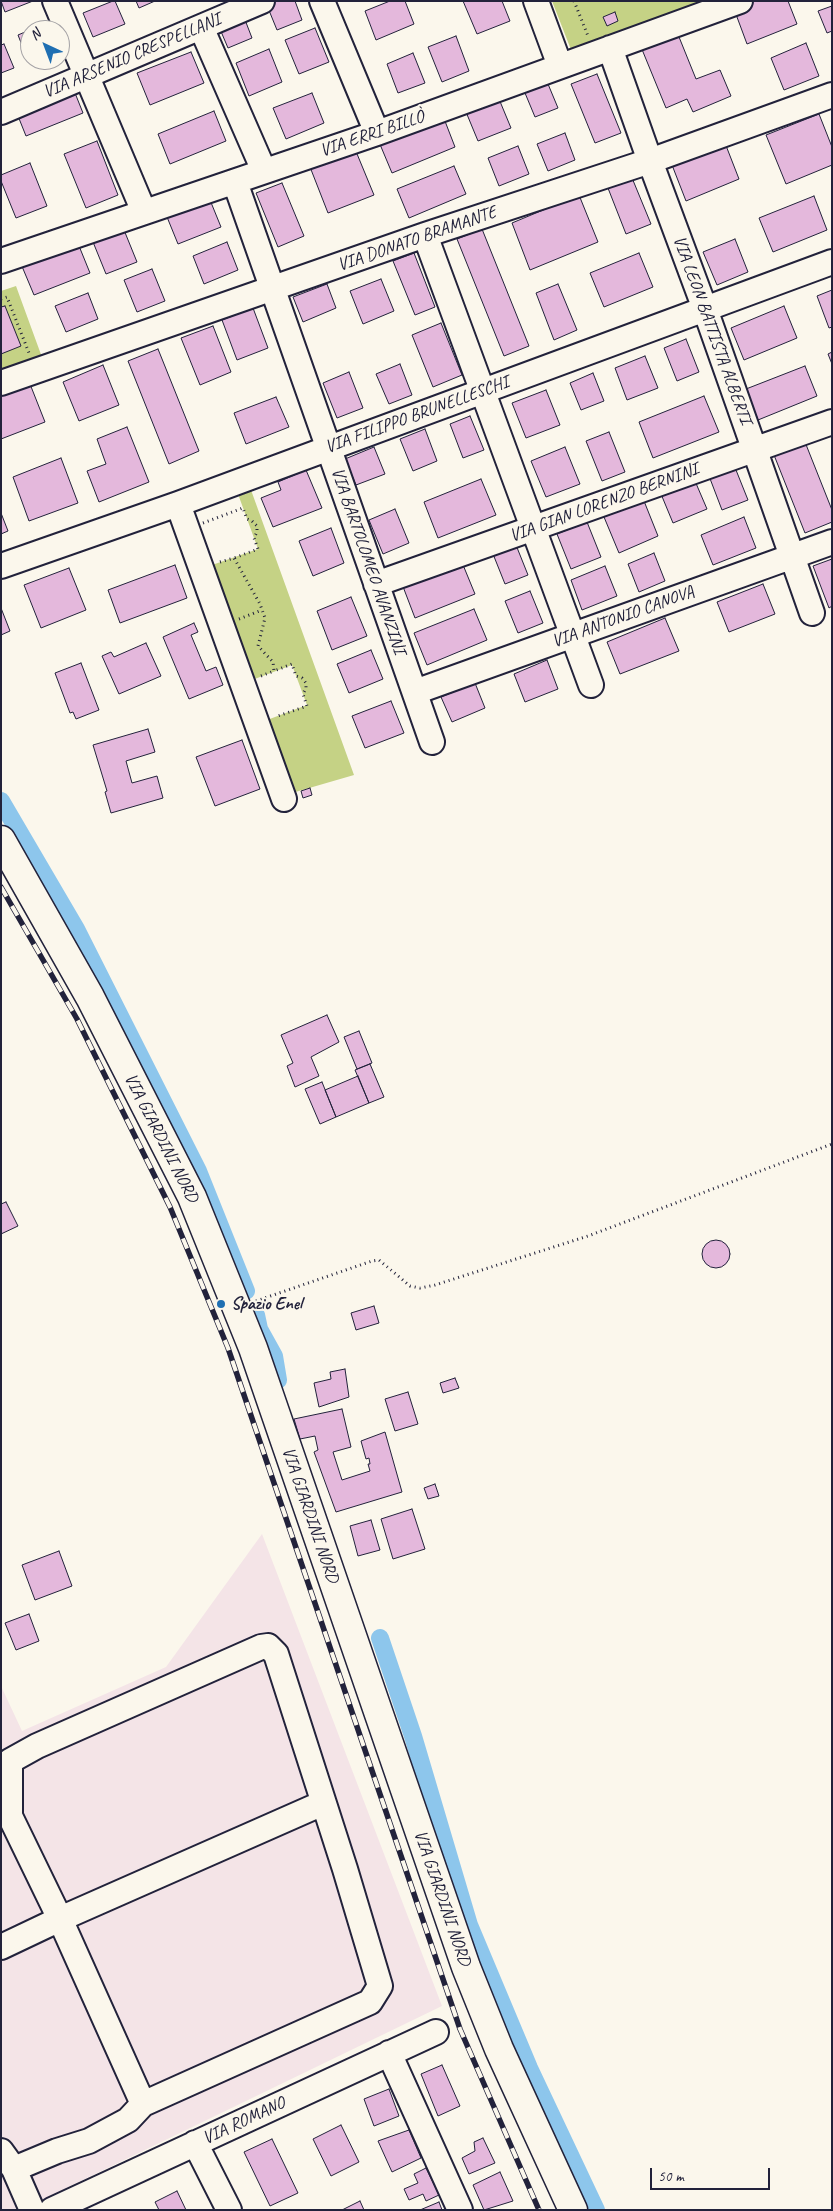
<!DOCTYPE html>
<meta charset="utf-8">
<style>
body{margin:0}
#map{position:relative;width:833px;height:2211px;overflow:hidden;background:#fbf7ec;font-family:Caveat,sans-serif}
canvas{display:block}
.frame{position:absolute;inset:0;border:2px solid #22223b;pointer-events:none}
.north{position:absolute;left:20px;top:20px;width:50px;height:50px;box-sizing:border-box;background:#fbf7ec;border:1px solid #a4a2a5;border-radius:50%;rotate:317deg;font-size:14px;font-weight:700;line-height:20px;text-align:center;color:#22223b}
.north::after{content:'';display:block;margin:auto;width:18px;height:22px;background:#1f6fb2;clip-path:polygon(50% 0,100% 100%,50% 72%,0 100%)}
.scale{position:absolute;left:650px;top:2168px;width:120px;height:22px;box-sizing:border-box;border:2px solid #22223b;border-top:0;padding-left:6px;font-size:15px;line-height:18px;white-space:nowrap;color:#22223b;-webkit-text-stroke:4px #fbf7ec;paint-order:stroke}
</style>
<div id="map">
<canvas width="833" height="2211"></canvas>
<div class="frame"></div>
<div class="north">N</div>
<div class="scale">50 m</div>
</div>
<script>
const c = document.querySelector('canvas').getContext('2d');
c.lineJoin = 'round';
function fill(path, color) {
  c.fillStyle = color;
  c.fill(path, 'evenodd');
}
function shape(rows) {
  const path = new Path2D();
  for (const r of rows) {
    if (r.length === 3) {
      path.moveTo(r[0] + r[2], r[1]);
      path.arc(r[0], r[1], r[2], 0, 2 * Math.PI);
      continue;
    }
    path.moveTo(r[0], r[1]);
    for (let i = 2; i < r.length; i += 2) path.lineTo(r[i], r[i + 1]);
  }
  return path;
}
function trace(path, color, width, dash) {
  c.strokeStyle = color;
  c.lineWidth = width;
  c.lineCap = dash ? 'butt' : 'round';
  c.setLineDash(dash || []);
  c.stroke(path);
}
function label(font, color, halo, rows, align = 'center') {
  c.font = font + ' Caveat,sans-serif';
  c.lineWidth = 4;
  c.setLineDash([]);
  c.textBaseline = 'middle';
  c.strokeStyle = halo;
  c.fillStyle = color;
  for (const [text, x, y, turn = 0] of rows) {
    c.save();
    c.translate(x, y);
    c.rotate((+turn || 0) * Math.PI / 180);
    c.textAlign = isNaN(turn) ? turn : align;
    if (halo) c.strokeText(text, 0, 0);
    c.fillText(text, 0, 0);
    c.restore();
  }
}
const built = shape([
 [262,1534,442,2006,21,2210,1,2210,1,1686,22,1731,166,1667]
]);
const green = shape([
 [552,1,729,1,575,60],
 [16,286,43,360,1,375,1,291],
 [251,490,354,775,292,793,267,720,307,705,292,665,252,680,212,565,258,549,238,494]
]);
const canal = shape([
 [1,801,76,929,198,1171,246,1291],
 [256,1315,259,1329,274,1356,278,1380],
 [380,1638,413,1736,469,1925,529,2068,596,2210]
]);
const building = shape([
 [1,1,33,1,5,12,1,1],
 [113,1,115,1,125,24,93,37,83,13,113,1],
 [136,1,155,1,139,8,136,1],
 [269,1,295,1,302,20,277,30,266,3,269,1],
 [390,1,405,1,414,24,376,40,365,11,390,1],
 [463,1,502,1,510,21,477,34,463,1],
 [754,1,788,1,797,24,747,44,734,9,754,1],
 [832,6,832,31,827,33,818,11,832,6],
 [242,12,252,38,228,48,217,22,242,12],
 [615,12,618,21,607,26,603,17,615,12],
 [46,23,49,30,30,30,30,57,27,58,18,35,46,23],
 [315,28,329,62,299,74,285,40,315,28],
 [677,32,696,79,720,70,731,96,693,112,687,99,666,108,641,47,677,32],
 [456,36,469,71,442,82,428,47,456,36],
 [806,43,819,76,784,90,771,58,806,43],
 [4,44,14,68,1,73,1,45,4,44],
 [269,49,282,82,249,96,236,63,269,49],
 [191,52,204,83,150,105,137,73,191,52],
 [413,53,425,83,398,93,387,64,413,53],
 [597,74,621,133,595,143,571,84,597,74],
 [548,84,558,108,535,117,525,93,548,84],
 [73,88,83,113,26,136,16,111,73,88],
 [312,93,324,123,286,139,273,108,312,93],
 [499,99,511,128,478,141,466,112,499,99],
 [214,111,226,141,170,164,158,134,214,111],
 [819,114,832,147,832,165,786,184,766,135,819,114],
 [443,116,455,147,392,173,379,142,443,116],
 [565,133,575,160,548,171,537,144,565,133],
 [97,141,118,195,86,208,64,154,97,141],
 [725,143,739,179,686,201,672,165,725,143],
 [518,146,529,174,499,186,488,158,518,146],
 [355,149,374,195,328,213,310,167,355,149],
 [30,163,47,206,16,218,1,181,1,175,30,163],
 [454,166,466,194,409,218,397,189,454,166],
 [630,173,651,224,626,234,606,183,630,173],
 [282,183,304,236,278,247,256,193,282,183],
 [579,195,598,242,530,270,512,223,579,195],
 [814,196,827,230,773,252,759,218,814,196],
 [210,200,221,227,178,244,167,217,210,200],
 [482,229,529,346,504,356,457,239,482,229],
 [124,230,137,262,106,274,93,242,124,230],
 [735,239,748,272,717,285,703,252,735,239],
 [77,241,90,273,34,295,21,264,77,241],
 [227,242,238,270,204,284,193,256,227,242],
 [414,253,435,307,415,315,393,261,414,253],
 [639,253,653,287,604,307,590,273,639,253],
 [152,269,165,301,137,312,124,280,152,269],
 [381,279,394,311,363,324,350,291,381,279],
 [327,284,336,308,303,322,293,297,327,284],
 [558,284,577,330,554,340,536,293,558,284],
 [832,290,832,327,829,328,817,296,832,290],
 [88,293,98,319,66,332,55,306,88,293],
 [5,306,21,346,1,354,1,307,5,306],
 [784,306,797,338,744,360,731,328,784,306],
 [253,308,268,348,237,360,222,320,253,308],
 [441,323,462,375,433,387,412,335,441,323],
 [213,326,231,372,200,385,181,338,213,326],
 [686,339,699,372,677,381,664,348,686,339],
 [158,349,199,451,169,464,128,361,158,349],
 [832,352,832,364,828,354,832,352],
 [645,356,658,388,627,400,615,368,645,356],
 [400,364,412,395,389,404,376,374,400,364],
 [103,365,119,405,79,421,63,382,103,365],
 [805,366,817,396,758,420,746,389,805,366],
 [349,372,363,408,337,418,323,383,349,372],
 [593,373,604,401,581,410,570,383,593,373],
 [30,384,45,422,1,439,1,395,30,384],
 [546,390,560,425,526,438,512,403,546,390],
 [704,396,719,432,653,458,639,422,704,396],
 [276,397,289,427,246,444,234,413,276,397],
 [470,416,484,450,463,458,450,424,470,416],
 [127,427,149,482,99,502,87,471,106,464,97,439,127,427],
 [425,429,437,461,413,471,400,439,425,429],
 [609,432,625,472,602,481,586,441,609,432],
 [805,442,832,510,832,522,805,533,774,455,805,442],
 [374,447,385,474,356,485,345,459,374,447],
 [565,447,580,484,546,497,531,461,565,447],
 [61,458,78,503,29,521,13,477,61,458],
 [734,465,748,500,722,510,709,476,734,465],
 [306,470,322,508,273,527,261,498,281,490,278,482,306,470],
 [481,479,496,515,438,538,424,502,481,479],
 [695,481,707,509,673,523,661,494,695,481],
 [644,501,658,536,619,553,604,517,644,501],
 [395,509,409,543,383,554,369,520,395,509],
 [1,513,8,531,1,534,1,513],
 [744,517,756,548,713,565,701,535,744,517],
 [587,522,601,557,571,569,557,534,587,522],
 [331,528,344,563,313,576,299,541,331,528],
 [516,545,528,575,505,584,493,554,516,545],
 [654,553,665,581,639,592,628,564,654,553],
 [832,559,832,606,829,608,813,566,832,559],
 [461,560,475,594,415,618,402,584,461,560],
 [175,565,187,598,120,623,108,590,175,565],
 [605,566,617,596,582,610,571,580,605,566],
 [69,568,86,610,41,628,24,585,69,568],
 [763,584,775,614,729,632,717,602,763,584],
 [530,591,543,623,518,633,505,601,530,591],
 [351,597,367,636,332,650,317,611,351,597],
 [1,608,10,631,1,635,1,608],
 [474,609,487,640,427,665,414,633,474,609],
 [665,618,679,651,620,674,607,642,665,618],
 [194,623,198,632,191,635,206,671,216,667,223,685,189,699,163,637,194,623],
 [146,643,161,676,119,694,102,656,111,652,114,657,146,643],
 [371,650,383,679,349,693,337,664,371,650],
 [547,660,558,689,525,702,514,674,547,660],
 [81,663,99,710,76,719,73,712,70,713,55,673,81,663],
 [475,683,485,708,452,722,441,697,475,683],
 [391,701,404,733,365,748,352,716,391,701],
 [148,729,155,752,126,761,132,783,157,776,163,798,111,813,105,792,107,791,93,745,148,729],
 [242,740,260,789,215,806,196,757,242,740],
 [310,788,312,795,303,798,301,791,310,788],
 [327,1015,339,1042,311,1057,319,1076,295,1087,287,1066,293,1063,281,1035,327,1015],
 [359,1031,372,1063,357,1069,344,1037,359,1031],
 [370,1064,384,1097,369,1103,355,1070,370,1064],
 [358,1076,369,1103,336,1117,325,1090,358,1076],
 [322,1082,336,1117,320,1124,305,1089,322,1082],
 [6,1202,18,1226,1,1234,1,1204,6,1202],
 [716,1254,14],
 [374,1306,379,1323,356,1330,351,1313,374,1306],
 [345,1369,349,1397,319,1407,314,1383,331,1379,330,1372,345,1369],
 [455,1378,459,1388,443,1393,440,1383,455,1378],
 [408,1392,418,1424,395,1431,385,1399,408,1392],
 [342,1409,351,1447,333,1452,342,1480,370,1471,368,1464,370,1464,369,1458,366,1459,361,1441,385,1432,402,1492,336,1512,314,1452,318,1450,315,1436,300,1439,294,1419,342,1409],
 [435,1484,439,1496,428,1499,424,1488,435,1484],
 [412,1509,425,1549,393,1559,381,1519,412,1509],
 [371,1520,380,1550,358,1556,350,1526,371,1520],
 [59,1551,72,1586,35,1600,22,1565,59,1551],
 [29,1614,39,1641,16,1650,5,1623,29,1614],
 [442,2065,460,2106,438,2116,421,2074,442,2065],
 [389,2089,399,2116,374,2126,364,2099,389,2089],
 [341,2125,359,2162,331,2176,313,2139,341,2125],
 [409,2130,421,2158,392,2172,378,2141,409,2130],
 [483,2138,495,2163,469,2174,462,2158,475,2151,474,2142,483,2138],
 [272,2139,298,2193,270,2206,244,2152,272,2139],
 [426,2168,439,2195,426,2201,423,2194,409,2200,404,2189,418,2183,414,2174,426,2168],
 [500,2172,513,2201,484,2210,473,2185,500,2172],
 [177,2191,186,2210,159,2210,155,2202,177,2191],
 [360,2201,364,2210,342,2210,360,2201],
 [439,2202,442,2210,420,2210,439,2202]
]);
const path = shape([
 [574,1,588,36],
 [1,299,7,297,29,353,28,353],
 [203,523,243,508,247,519,252,521,257,526,257,532,254,538,258,549,234,558],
 [220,562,234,558,260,604,265,618,258,646,273,662,274,671,292,664,296,676,302,678,306,683,306,688,303,694,307,706,275,717],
 [239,619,262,610],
 [261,676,274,671],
 [256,1301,372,1261,379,1260,410,1286,420,1288,435,1285,588,1236,832,1144]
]);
const minor = shape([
 [55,1,144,212],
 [322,1,377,133],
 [536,1,560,66],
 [201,27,264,171],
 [610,48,650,161,705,309,812,613],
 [1,112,262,1],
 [235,182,432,742],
 [425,235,591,685],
 [1,261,377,133,740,1],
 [1,383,425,235,650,161,832,95],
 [178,504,284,799],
 [1,566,178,504,832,262],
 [376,584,832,422],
 [415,692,832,542],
 [1,1947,60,1919,143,2104,128,2120,89,2141,57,2151,14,2169],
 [389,2053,460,2210],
 [143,2104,370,2002,380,1986,345,1869,276,1654,268,1646,261,1647,37,1746,10,1761,10,1816,60,1919,323,1803],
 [195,2143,229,2210],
 [1,2151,14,2169,32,2210],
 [52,2210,436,2032]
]);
const major = shape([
 [1,840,90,997,192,1197,253,1348,466,1967,499,2049,573,2210]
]);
const rail = shape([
 [1,887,77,1019,170,1207,228,1348,460,2029,539,2210]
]);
const markers = [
 [221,1304,5,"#1f6fb2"]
];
const streetNames = [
 ["VIA ARSENIO CRESPELLANI",132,56,-23],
 ["VIA ERRI BILLÒ",372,134,-19],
 ["VIA DONATO BRAMANTE",417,239,-19],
 ["VIA LEON BATTISTA ALBERTI",712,330,70],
 ["VIA FILIPPO BRUNELLESCHI",417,415,-20],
 ["VIA GIAN LORENZO BERNINI",604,503,-20],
 ["VIA BARTOLOMEO AVANZINI",368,561,71],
 ["VIA ANTONIO CANOVA",623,617,-20],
 ["VIA GIARDINI NORD",161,1138,63],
 ["VIA GIARDINI NORD",310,1515,71],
 ["VIA GIARDINI NORD",442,1898,71],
 ["VIA ROMANO",244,2121,-25]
];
const poiNames = [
 ["Spazio Enel",231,1304]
];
fill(built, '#f4e4e7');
fill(green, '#c5d285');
trace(canal, '#8dc6ec', 18);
fill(building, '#e4b8dc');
trace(building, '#22223b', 1);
trace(minor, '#22223b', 28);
trace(major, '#22223b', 31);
trace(path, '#22223b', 3, [1, 4]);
trace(minor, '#fbf7ec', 24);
trace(major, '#fbf7ec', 28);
trace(rail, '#22223b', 5.5);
trace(rail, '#fbf7ec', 4, [11]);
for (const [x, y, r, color] of markers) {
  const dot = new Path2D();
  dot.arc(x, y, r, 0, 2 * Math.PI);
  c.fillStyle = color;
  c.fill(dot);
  trace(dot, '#fbf7ec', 2);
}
label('18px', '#22223b', '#fbf7ec', streetNames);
label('bold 18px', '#22223b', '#fbf7ec', poiNames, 'left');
</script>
